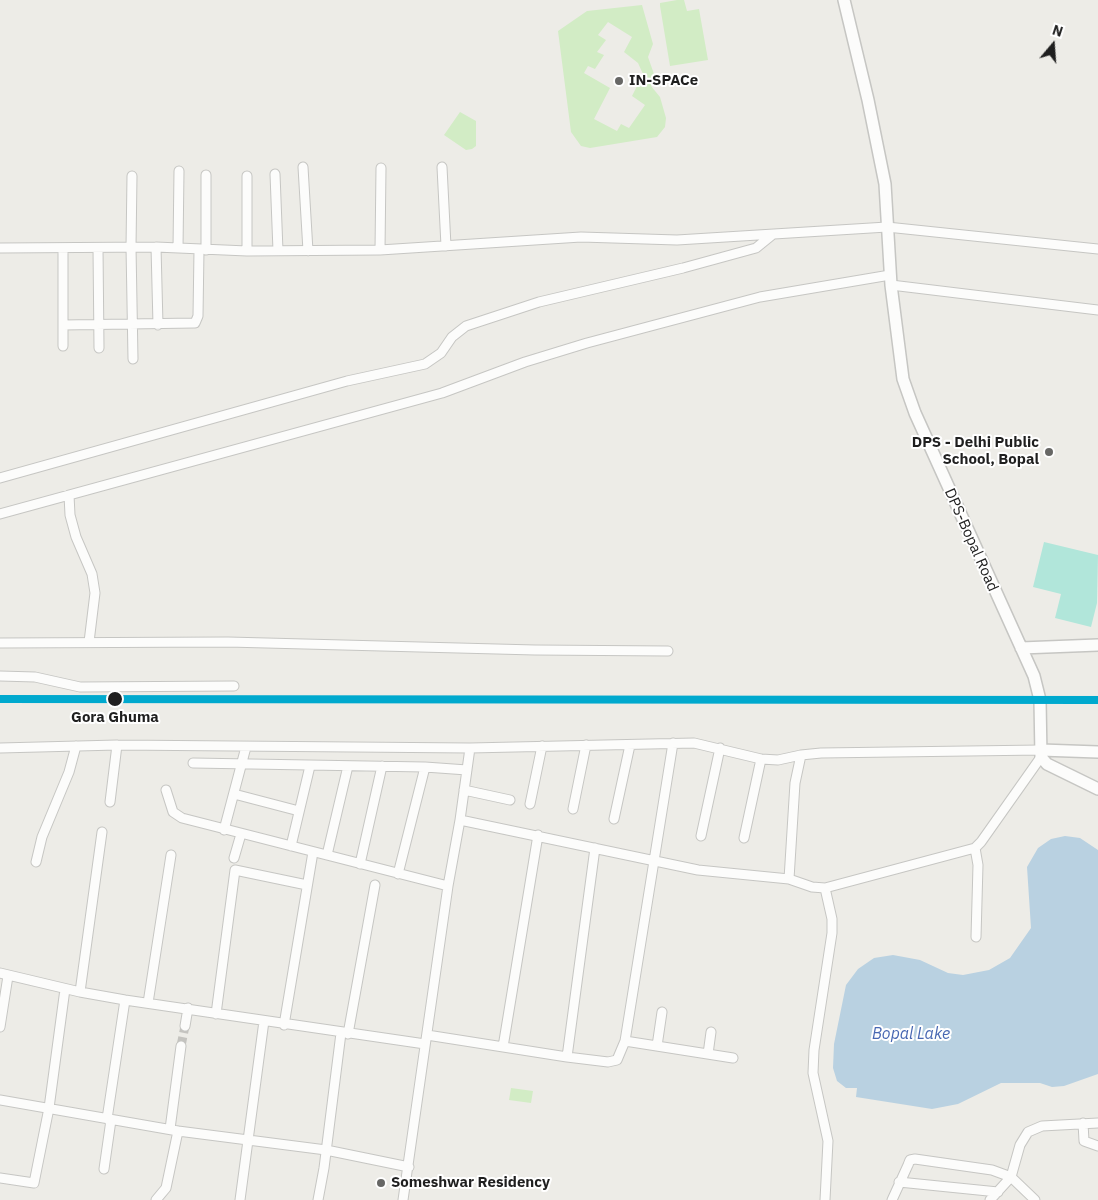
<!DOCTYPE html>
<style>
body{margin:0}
#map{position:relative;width:1098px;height:1200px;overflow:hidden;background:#edece7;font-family:"IBM Plex Sans",sans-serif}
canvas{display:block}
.north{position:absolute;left:1028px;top:20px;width:50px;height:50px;-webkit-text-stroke:4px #fff;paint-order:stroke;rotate:18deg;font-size:14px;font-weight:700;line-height:20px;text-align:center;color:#1f1f1f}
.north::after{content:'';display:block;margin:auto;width:18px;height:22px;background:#1f1f1f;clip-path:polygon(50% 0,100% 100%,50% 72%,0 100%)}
</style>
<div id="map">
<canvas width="1098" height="1200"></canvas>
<div class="north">N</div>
</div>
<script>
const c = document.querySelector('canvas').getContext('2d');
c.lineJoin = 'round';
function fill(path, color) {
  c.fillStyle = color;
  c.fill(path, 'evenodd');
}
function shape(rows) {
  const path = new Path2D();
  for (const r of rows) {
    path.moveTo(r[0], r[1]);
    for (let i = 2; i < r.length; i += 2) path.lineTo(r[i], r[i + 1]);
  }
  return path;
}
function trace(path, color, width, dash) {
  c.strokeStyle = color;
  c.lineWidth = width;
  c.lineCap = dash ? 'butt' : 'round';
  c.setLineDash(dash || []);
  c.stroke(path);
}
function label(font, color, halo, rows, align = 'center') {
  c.font = font + ' "IBM Plex Sans",sans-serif';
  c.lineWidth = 4;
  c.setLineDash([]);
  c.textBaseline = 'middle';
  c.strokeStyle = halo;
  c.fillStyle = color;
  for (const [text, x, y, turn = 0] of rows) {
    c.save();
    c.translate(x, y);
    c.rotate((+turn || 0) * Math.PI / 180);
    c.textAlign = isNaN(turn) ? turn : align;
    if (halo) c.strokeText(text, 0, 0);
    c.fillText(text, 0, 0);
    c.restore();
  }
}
const grass = shape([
 [677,0,684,0,687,11,699,9,708,60,670,66,660,6,660,3],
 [642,5,653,44,648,57,654,74,651,86,660,97,666,118,665,127,657,137,590,148,581,146,571,132,558,31,587,11],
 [608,22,632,37,624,52,638,63,643,74,632,96,645,105,629,128,621,124,617,131,594,119,610,88,584,73,588,66,595,69,604,55,597,52,606,40,598,35],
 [460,112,476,121,476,146,472,149,466,150,444,135],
 [511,1088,533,1091,531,1103,509,1100]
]);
const pitch = shape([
 [1044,542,1098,555,1097,603,1091,627,1055,618,1061,594,1033,587]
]);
const water = shape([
 [1065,836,1080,838,1098,850,1098,1074,1064,1086,1052,1087,1040,1083,1001,1083,958,1104,932,1109,856,1097,857,1088,846,1088,837,1081,833,1068,834,1044,846,985,858,969,874,958,893,955,920,960,948,973,963,975,989,970,1010,958,1031,928,1027,867,1038,848,1051,839]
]);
const minorTunnel = shape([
 [181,1046,185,1026]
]);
const minor = shape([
 [303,167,308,251],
 [442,167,446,246],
 [275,174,278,251],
 [206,175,206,250],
 [132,176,131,247,133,359],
 [156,247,158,325],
 [0,248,156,247,247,251,380,250,581,237,677,240,887,227,1098,249],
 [98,248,99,348],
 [178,248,179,171],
 [380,250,381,168],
 [247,251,247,176],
 [891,285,1098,310],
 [63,325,195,323,198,316,199,250],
 [63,346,63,248],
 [0,478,347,381,425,364,441,353,452,337,466,326,539,302,683,268,756,248,772,235],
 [69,495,70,515,76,537,92,574,95,593,89,642],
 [0,514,442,393,525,362,587,343,760,297,890,275],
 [0,643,228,642,535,650,668,651],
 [0,676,35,677,80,687,234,686],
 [0,748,117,745,470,748,694,743,761,759,778,760,801,755],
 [193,763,425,767,467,770],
 [166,790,173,812,182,818,448,886],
 [464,790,510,800],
 [234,794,299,811],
 [110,802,117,745],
 [530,804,542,746],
 [573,809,586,745],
 [614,819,630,745],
 [460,820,470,748],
 [224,830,246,747],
 [701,836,720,748],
 [744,838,761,759],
 [291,846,310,766],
 [975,848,978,865,976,937],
 [327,855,348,766],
 [234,858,241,834],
 [36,862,42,837,69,772,76,746],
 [360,864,382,766],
 [398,874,425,767],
 [789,879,795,783,801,755,821,753,1041,750],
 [825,888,832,919,832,933,814,1050,813,1073,828,1141,825,1200],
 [0,973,80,992,125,1000,425,1044],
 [80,992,102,832],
 [148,1003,171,855],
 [216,1014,235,870,307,885],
 [284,1025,313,852],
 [185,1026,188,1008],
 [0,1027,8,976],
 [348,1034,375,885],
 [427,1035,567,1057,608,1062,617,1060,625,1041,673,743],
 [625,1041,733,1058],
 [657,1046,662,1012],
 [503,1047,538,835],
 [708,1054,711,1032],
 [567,1057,595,848],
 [0,1100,178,1131,326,1150,409,1167],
 [107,1119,125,1000],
 [1083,1123,1084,1141,1098,1146],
 [170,1129,181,1046],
 [104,1169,111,1120],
 [0,1178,34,1183,49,1108,65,989],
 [899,1182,998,1192],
 [156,1200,166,1188,178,1131],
 [240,1200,264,1021],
 [318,1200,324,1168,341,1033],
 [403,1200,448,886,460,820,698,870,789,879,812,887,825,888,975,848,981,842,1041,757],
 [892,1200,908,1165,910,1160,915,1159,992,1170,1011,1177,1035,1200],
 [990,1200,1011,1177,1020,1145,1028,1132,1042,1126,1098,1123]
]);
const tertiary = shape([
 [844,0,868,100,885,184,891,285,903,379,915,413,1034,676,1040,700,1041,757,1047,764,1098,789],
 [1021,648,1098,645],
 [1041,750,1098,752]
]);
const rail1 = shape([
 [0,699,1098,700]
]);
const markers = [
 [619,81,5,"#676765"],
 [1049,452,5,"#676765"],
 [115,699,8,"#1f1f1f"],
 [381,1183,5,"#676765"]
];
const poiNames = [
 ["IN-SPACe",629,81],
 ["DPS - Delhi Public",1039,443,"right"],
 ["School, Bopal",1039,460,"right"],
 ["Someshwar Residency",391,1183]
];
const streetNames = [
 ["DPS-Bopal Road",971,540,66]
];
const stopNames = [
 ["Gora Ghuma",115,718]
];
const waterNames = [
 ["Bopal Lake",911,1034]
];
fill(grass, '#d2ecc5');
fill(pitch, '#b1e6da');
fill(water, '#b9d1e1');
trace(minorTunnel, '#c4c3bf', 9, [9, 4.5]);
trace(minor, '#c6c6c3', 11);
trace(tertiary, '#c6c6c3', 14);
trace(minor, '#fcfcfb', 9);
trace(tertiary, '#fcfcfb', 11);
trace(rail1, '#00a9ce', 8);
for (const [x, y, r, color] of markers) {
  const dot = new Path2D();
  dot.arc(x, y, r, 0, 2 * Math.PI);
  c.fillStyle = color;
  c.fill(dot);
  trace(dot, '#fff', 2);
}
label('bold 15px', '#1f1f1f', '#fff', poiNames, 'left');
label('15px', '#1f1f1f', '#fff', streetNames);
label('bold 15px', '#1f1f1f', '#fff', stopNames);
label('italic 16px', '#4767b2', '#fff', waterNames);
</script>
